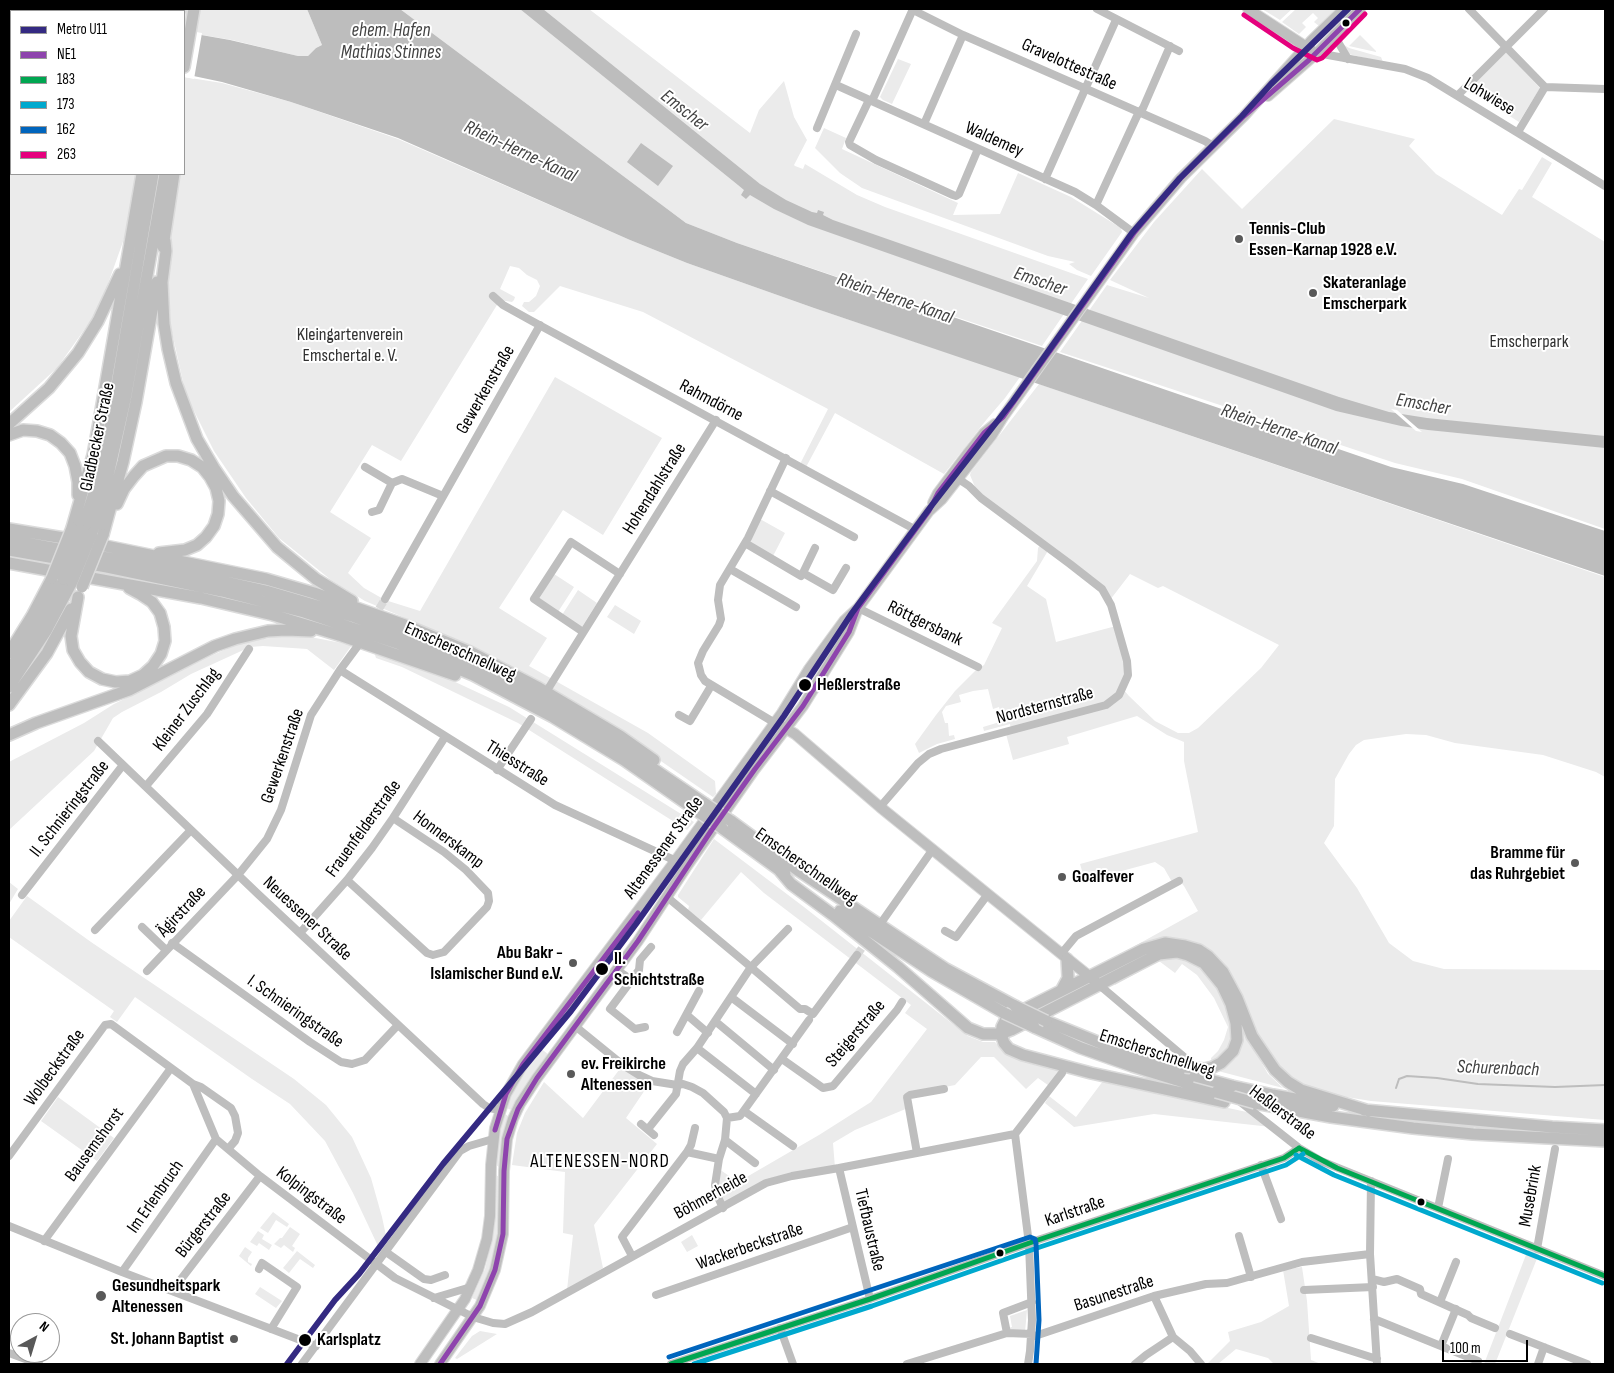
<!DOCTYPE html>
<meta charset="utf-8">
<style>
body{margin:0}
#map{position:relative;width:1614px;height:1373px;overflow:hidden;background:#fff;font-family:"Sofia Sans Condensed",sans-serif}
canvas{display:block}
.frame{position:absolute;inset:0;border:10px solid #000;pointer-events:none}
.legend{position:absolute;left:10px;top:10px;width:175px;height:165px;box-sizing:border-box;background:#fff;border:1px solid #999;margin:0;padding:6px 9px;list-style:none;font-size:15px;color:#000}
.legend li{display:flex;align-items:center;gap:10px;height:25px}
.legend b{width:25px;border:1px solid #999}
.north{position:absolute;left:10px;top:1313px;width:50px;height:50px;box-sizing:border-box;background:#fff;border:1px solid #999;border-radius:50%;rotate:39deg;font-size:14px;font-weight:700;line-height:20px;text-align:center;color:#000}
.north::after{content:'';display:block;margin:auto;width:18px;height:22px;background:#595959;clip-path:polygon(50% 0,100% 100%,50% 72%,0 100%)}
.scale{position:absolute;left:1442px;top:1340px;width:86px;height:22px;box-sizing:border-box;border:2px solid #000;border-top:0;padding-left:6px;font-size:15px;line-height:18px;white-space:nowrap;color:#000;-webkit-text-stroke:4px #fff;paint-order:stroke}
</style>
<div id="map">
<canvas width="1614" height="1373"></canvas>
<div class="frame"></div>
<ul class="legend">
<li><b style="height:6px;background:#342a82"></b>Metro U11</li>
<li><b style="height:6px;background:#8e44ad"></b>NE1</li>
<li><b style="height:6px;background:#00a651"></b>183</li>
<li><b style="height:6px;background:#00a9ce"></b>173</li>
<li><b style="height:6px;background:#0065bd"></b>162</li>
<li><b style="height:6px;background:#e5007d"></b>263</li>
</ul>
<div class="north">N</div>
<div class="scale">100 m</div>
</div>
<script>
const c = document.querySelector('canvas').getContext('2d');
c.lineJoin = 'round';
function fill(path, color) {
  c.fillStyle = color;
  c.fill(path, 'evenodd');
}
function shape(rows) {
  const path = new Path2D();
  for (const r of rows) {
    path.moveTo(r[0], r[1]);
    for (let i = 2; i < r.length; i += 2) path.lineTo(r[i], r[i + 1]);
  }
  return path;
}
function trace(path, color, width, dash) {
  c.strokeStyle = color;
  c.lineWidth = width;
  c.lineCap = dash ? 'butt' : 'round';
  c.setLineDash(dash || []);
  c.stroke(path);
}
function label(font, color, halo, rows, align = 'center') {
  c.font = font + ' "Sofia Sans Condensed",sans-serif';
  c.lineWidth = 4;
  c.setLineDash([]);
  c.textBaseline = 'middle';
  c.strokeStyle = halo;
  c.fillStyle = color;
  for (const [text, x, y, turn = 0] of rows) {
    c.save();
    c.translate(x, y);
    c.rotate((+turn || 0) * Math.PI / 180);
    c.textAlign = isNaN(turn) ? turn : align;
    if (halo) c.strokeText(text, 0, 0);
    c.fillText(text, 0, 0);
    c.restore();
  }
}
const green = shape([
 [56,9,134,9,133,11,69,11],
 [139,9,307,9,322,45,316,48,308,56,298,56,232,40,184,32,184,11,151,11],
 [400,9,589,9,750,133,759,110,784,81,794,117,807,140,794,165,795,166,803,169,805,164,857,195,885,207,1088,279,1042,346,737,243,686,223],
 [1262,9,1292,9,1280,20],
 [1296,9,1336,9,1319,26,1314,22,1318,18,1313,13,1302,23,1306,27,1299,34,1282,22],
 [1360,35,1376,51,1376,52,1349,46],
 [1341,43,1349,48,1381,57,1383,62,1348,54],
 [9,48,11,49,11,174,141,174,130,222,99,309,57,368,9,412],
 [1505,51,1540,88,1519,122,1467,89],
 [898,59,911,64,892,104,883,100,880,97],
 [184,77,222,83,291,102,398,139,630,240,687,263,814,308,1020,377,1005,398,987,419,944,474,835,413,805,469,799,466,828,409,643,312,560,286,534,312,529,312,522,306,524,302,529,302,536,296,540,286,537,280,527,275,519,268,510,266,500,289,515,297,514,300,512,302,500,300,401,461,372,445,330,512,371,538,348,573,364,588,385,600,420,611,555,377,662,438,603,535,563,510,499,608,547,638,529,666,648,733,715,781,716,794,713,797,639,746,475,651,436,631,365,601,331,580,279,538,246,498,214,451,186,395,171,328,168,274,172,226,180,174,184,174],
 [1334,119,1415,139,1409,146,1436,174,1502,215,1519,189,1522,190,1542,157,1552,163,1532,197,1605,242,1605,529,1462,479,1395,463,1060,352,1107,285,1149,298,1110,280,1154,222,1202,169,1242,209],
 [824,128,846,138,842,149,958,203,953,215,1000,214,1018,173,1071,197,1121,228,1122,232,1091,276,1077,270,1069,264,1075,262,1048,256,862,188,840,173,815,148],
 [1039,384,1605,577,1605,777,1596,772,1543,755,1455,743,1426,735,1406,734,1364,740,1356,745,1349,754,1335,779,1334,826,1324,843,1357,888,1389,943,1413,961,1444,969,1605,970,1605,1120,1371,1101,1340,1096,1309,1088,1297,1082,1277,1067,1257,1034,1229,969,1215,956,1165,939,1133,947,1198,911,1184,886,1178,879,1172,882,1164,868,1155,862,1085,881,1080,864,1198,832,1184,761,1184,742,1167,735,1137,716,1067,737,1069,744,1013,760,1006,734,1097,709,1123,689,1129,696,1155,721,1178,733,1189,733,1198,728,1261,668,1279,645,1163,586,1158,588,1130,574,1110,600,982,498,975,487,970,475,971,472],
 [760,519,785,533,773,556,748,543],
 [1041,544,1049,549,1027,586,1046,599,1056,642,1116,626,1127,675,1112,700,1011,730,1010,724,984,731,983,727,1003,721,999,707,993,709,988,689,973,691,959,695,961,702,946,706,942,712,945,723,948,723,949,736,954,735,955,739,937,744,919,753,915,744,936,715,955,691,976,670,984,665,1002,628,992,623,1037,561,1038,548],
 [554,574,574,587,558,612,539,599],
 [578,590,597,603,582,627,562,615],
 [615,605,641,621,634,634,607,617],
 [274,637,310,637,352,645,334,670,307,649,263,646,250,647,191,674,161,692,122,712,113,718,94,751,9,830,9,762,84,723,114,704,215,654,238,644],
 [374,652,451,680,509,707,694,822,687,830,518,723,402,667,376,658],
 [714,839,804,907,968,1036,983,1042,995,1042,1009,1056,1065,1071,1052,1088,1038,1078,1026,1089,994,1057,981,1057,955,1085,910,1094,908,1108,855,1130,833,1143,835,1168,792,1176,723,1206,717,1185,719,1169,738,1182,819,1135,871,1102,927,1029,905,1013,911,1005,764,893,741,872,701,920,688,910,689,906,678,897,678,895],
 [9,882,18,889,9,904],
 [27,896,91,942,294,1079,326,1105,352,1137,371,1178,382,1217,388,1245,380,1253,377,1253,377,1244,353,1193,325,1141,290,1104,252,1079,135,997,117,1022,110,1017,114,1011,9,937,9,921],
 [1164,956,1188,958,1213,976,1226,1001,1234,1037,1224,1055,1211,1062,1211,1058,1218,1051,1224,1040,1228,1027,1214,998,1197,975,1182,964,1175,973,1159,961,1115,985,1115,981],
 [1242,1028,1268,1074,1283,1088,1218,1071,1236,1058,1242,1044],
 [539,1047,549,1055,514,1111,504,1107,509,1094],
 [622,1066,649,1084,626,1118,657,1144,594,1225,603,1268,567,1290,573,1235,563,1233,565,1172,512,1165,517,1133,525,1113,544,1082,583,1118],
 [1103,1081,1256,1114,1271,1127,1154,1114,1074,1127,1045,1103,1049,1096,1076,1117],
 [58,1097,114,1138,97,1161,41,1121],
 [503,1114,507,1115,509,1118,501,1143,501,1165,499,1167,496,1165,499,1127],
 [493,1174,500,1177,500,1211,497,1253,479,1301,472,1298,485,1269,490,1248,493,1217],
 [273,1212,289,1224,287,1227,276,1220,268,1233,260,1228],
 [290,1227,300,1234,292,1246,295,1248,293,1252,284,1245,281,1248,274,1244,280,1238,282,1238],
 [258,1231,264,1235,262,1239,272,1245,269,1250,259,1243,257,1246,250,1242],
 [692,1235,698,1246,687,1252,681,1242],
 [245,1247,252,1252,248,1258,248,1262,252,1264,251,1266,239,1256],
 [1529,1247,1540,1251,1495,1364,1484,1364],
 [297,1251,315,1265,313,1268,300,1259,289,1273,283,1268],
 [1302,1267,1307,1301,1311,1360,1321,1364,1274,1364,1268,1358,1236,1349,1218,1364,1210,1364,1208,1363,1230,1341,1228,1332,1261,1322,1289,1306,1283,1270],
 [260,1287,282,1301,276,1308,255,1294],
 [1027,1310,1025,1332,1009,1331,1008,1328,1012,1327,1010,1316],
 [480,1331,497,1334,457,1359,455,1358,472,1336]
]);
const water = shape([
 [9,9,56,9,69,11,11,11,11,42,9,42],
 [307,9,400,9,686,223,737,243,1391,467,1463,484,1605,531,1605,576,814,308,687,263,630,240,398,138,291,102,222,82,184,74,184,32,230,40,298,56,308,56,316,48,322,45],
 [520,9,543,9,760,184,786,200,812,212,817,213,818,210,824,212,823,215,833,220,1339,397,1389,412,1427,418,1605,436,1605,448,1428,430,1401,426,1336,411,808,225,774,209,750,195,746,199,741,195,744,190,738,185],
 [641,143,673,166,658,186,627,162]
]);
const pier = shape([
 [184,30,202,33,194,79,184,77],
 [1391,409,1397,410,1422,432,1416,431]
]);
const stream = shape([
 [1396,1088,1399,1079,1407,1076,1437,1078,1478,1084,1555,1087,1605,1085]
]);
const minorTunnel = shape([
 [373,619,385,599],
 [857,955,869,938]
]);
const minor = shape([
 [1097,9,1179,51],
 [1469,9,1545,87,1605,89],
 [913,10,963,35,1205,141,1213,146],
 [1334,35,1348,59],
 [1317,53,1405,69,1428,78,1605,186],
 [836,85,1075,192,1096,205,1134,233],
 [1458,95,1544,9],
 [869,100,849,142,850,145,876,160,953,195,956,196,959,194,978,149],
 [872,101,913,9],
 [924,124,963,35],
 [817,128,856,34],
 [1518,132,1545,87],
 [1045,179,1116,20],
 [1096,205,1137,116,1143,108,1170,46],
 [493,296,503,305,530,320,916,530],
 [365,467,392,483],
 [770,491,854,537],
 [372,512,379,510,392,483,402,479,443,496],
 [745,543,801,576,803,573,833,590,846,568],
 [730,569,796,607],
 [803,573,815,548],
 [385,599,540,325],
 [858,608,978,667],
 [583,632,534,599,571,542,620,574],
 [340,670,555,805,687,866],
 [548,689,716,420],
 [679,715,690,721,711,686],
 [775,723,705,681,701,675,698,663,703,651,719,625,721,619,718,600,720,585,748,538,786,458],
 [98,741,259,895,483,1104,489,1108,500,1110],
 [497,770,531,719],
 [146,786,207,714,249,649],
 [880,807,918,763,929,754,941,749,1106,705,1119,695,1128,675,1127,661,1111,605,1102,589,1070,564,981,498,969,486,954,476],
 [347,880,427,953,433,955,444,952,487,907,489,901,488,893,466,870,444,852,393,818],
 [22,895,123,765],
 [667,897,746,963,800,1009,805,1009,813,1014,857,955],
 [881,923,933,849],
 [142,927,166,950],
 [95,930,191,830],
 [945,931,956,937,988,894],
 [300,933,347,880,372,848,393,818,445,737],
 [172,943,310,1042,341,1062,352,1064,365,1060,398,1025],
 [1061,954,1076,936,1179,881],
 [617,970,632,980],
 [147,971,238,875,267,839,281,810,311,715,340,670,357,647],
 [1098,984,1196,1067],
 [731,997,793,1044],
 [687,1015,708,1033],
 [715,1021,774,1070],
 [575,1026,623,1065,639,1075,652,1081,677,1085,683,1084,692,1087,703,1093,724,1112,727,1118],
 [645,1027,635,1029,610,1009,639,970,640,960,651,947],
 [677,1032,699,991],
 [697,1048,756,1094],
 [782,1059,823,1088,833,1086,897,1010,902,1002],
 [193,1084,201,1087,231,1108,235,1116,238,1133,235,1141,228,1149],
 [1238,1100,1299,1148,1321,1161,1605,1276],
 [744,1111,793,1146],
 [641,1124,654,1135],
 [648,1129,676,1094,680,1071,683,1064,697,1048,751,967,788,929],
 [1015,1134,1029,1244,1032,1320,1030,1351,1028,1364],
 [725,1140,755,1163],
 [687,1152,691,1145,695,1128],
 [917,1153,907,1097,910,1095,944,1089],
 [9,1156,105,1025,111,1024,193,1084,216,1139,260,1176,395,1278,473,1317,493,1323,505,1324,532,1312,766,1183,792,1176,839,1168,1015,1134,1062,1073],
 [1261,1165,1281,1219],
 [839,1168,870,1299],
 [1371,1181,1370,1254,1377,1364],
 [723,1208,717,1195,715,1185,719,1159,725,1140,727,1118,740,1116,809,1020],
 [1438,1208,1448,1159],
 [9,1226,122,1272,316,1346],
 [1239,1236,1251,1277],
 [44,1241,171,1068],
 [1537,1249,1555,1149],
 [386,1252,424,1279,431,1280,445,1275],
 [632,1256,622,1237,687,1152,719,1159],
 [259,1269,262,1263,297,1287,271,1329],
 [122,1272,216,1139],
 [1372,1279,1384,1282,1397,1279,1420,1289,1421,1294,1468,1315,1471,1318,1495,1328],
 [1304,1290,1373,1287],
 [172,1291,260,1176],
 [656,1295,853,1227],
 [1154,1296,1173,1337,1190,1351,1201,1364],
 [434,1298,471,1287],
 [1440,1302,1456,1262],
 [1374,1319,1478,1361],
 [780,1328,793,1364],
 [1007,1333,1003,1313,1032,1302],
 [1510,1334,1587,1364],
 [1032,1337,1154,1296,1206,1284,1227,1283,1302,1262,1370,1254],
 [1311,1338,1377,1359],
 [1441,1346,1456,1309],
 [9,1353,39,1364],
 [302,1364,460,1151,469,1146,493,1139],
 [671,1364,870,1299,1038,1240,1284,1158,1299,1148],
 [907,1364,1007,1333,1032,1334],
 [1135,1364,1146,1355,1173,1337],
 [1538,1364,1544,1347]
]);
const major = shape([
 [1248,9,1311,50],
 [1268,96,1317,53,1360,9],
 [933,503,938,493,968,453,984,433,995,424],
 [780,725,795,734,880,807,1095,981],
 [420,1364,465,1299,478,1270,487,1239,490,1216,491,1165,495,1128,506,1094,523,1064,676,860,782,713,809,669,844,621,858,608,929,511,942,499,992,435,1003,417,1134,233,1181,178,1244,116,1312,40,1344,9],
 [440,1364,480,1306,495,1270,503,1234,504,1171,507,1139,513,1119,520,1104,537,1078,638,941,687,866,755,769,803,706,849,632,857,611]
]);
const highway = shape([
 [179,11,180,9],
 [184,67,194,9],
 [165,241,166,251,162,282,164,324,168,349,176,383,197,439,214,468,233,496,277,547,316,579,352,601],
 [163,247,174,174],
 [9,424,49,388,78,353,98,321,120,274],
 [9,435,23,430,37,431,50,435,61,443,70,453,75,466,78,482,78,495],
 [117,504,124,489,134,476,143,466,166,456,178,456,191,460,202,467,210,477,216,488,219,501,218,514,214,526,206,537,197,545,185,550,159,553],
 [72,528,93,455,99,422,142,174],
 [9,529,76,540],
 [82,531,95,490,110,426,153,174],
 [92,533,104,493,125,400,165,174],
 [103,535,123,462,136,402,157,282],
 [9,540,168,569,266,591,355,617,396,632,493,674,550,704,614,742,704,803],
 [91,543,266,579,314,593,405,625,470,652,539,688,620,736,654,760],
 [9,550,107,567,222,591,304,612,397,643,473,675,553,717,624,760,700,813],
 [9,563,201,598,273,615,342,636,455,675],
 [78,597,71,636,73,650,80,662,89,672,102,679,116,682,130,681,143,675,153,666,161,654,165,641,164,627,160,613,152,602,140,594,129,588],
 [9,653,32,616,52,578],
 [9,671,38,626,63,579],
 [9,687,46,631,72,582],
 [9,705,47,653,71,609],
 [9,735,36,723,129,690,215,646,235,639,268,631,286,630,311,631],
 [731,821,799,871,946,969,1015,1006],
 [722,828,785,874],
 [780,871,791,884,833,915,898,967,968,1028,983,1034,1001,1034,1011,1030,1159,954,1177,952,1188,955,1204,963,1222,985,1231,1004,1236,1023,1237,1040,1233,1051,1221,1063,1213,1067],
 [840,911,931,971,1004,1013],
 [1061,991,1068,978,1067,959],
 [1046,1021,1120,1051,1195,1076],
 [1034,1027,1081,1048,1132,1066,1216,1092],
 [1232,1086,1273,1095,1333,1106],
 [1224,1102,1091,1073,1023,1055,1009,1049,1004,1043,1001,1034,1002,1027,1005,1021,1025,1009,1144,949,1165,943,1185,946,1199,950,1208,956,1223,972,1237,998,1252,1036,1275,1070,1288,1082,1301,1090,1369,1111],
 [1255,1103,1331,1117,1413,1128,1473,1134,1605,1141],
 [1364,1110,1552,1127,1605,1130]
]);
const highwayBridge = shape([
 [52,578,72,528],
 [63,579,82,531],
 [72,582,92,533],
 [82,587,103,535],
 [704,803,731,821],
 [700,813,722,828],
 [1015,1006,1046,1021],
 [1004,1013,1034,1027],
 [1185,1067,1204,1069,1213,1067],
 [1195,1076,1232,1086],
 [1216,1092,1255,1103]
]);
const bus1 = shape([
 [495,1130,506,1094,523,1064,638,913],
 [440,1364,480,1306,495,1270,503,1234,504,1171,507,1139,518,1109,537,1078,638,941,711,831,755,769,803,706,849,632,858,608,929,511,938,493,984,433,1003,417,1134,233,1181,178,1244,116,1309,60,1360,9]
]);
const bus2 = shape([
 [1299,1148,1337,1168,1605,1276],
 [671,1364,870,1299,1038,1240,1284,1158,1299,1148]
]);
const bus3 = shape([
 [1296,1155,1334,1175,1602,1283],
 [694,1364,872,1306,1040,1247,1286,1165,1303,1154]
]);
const bus4 = shape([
 [669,1357,1030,1237,1035,1239,1036,1244,1039,1320,1036,1364]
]);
const bus5 = shape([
 [1244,15,1293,48,1317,60,1322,58,1365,14]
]);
const metro1 = shape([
 [287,1364,335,1300,359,1274,443,1164,571,1011,636,924,784,716,852,613,932,505,1013,401,1132,233,1180,178,1242,116,1271,84,1348,9]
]);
const markers = [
 [1346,23,4.5,"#000"],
 [1239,239,5,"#595959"],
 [1313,293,5,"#595959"],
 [805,685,7,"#000"],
 [1575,863,5,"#595959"],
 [1062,877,5,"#595959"],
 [573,963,5,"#595959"],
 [602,969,7,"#000"],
 [571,1074,5,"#595959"],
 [1421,1202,4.5,"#000"],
 [1000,1253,4.5,"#000"],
 [101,1296,6,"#595959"],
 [234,1339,5,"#595959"],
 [305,1340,7,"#000"]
];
const streetNames = [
 ["Gravelottestraße",1069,65,24],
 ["Lohwiese",1489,97,31],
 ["Waldemey",994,140,24],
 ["Gewerkenstraße",486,390,-60],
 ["Rahmdörne",711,401,28],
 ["Gladbecker Straße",98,437,-78],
 ["Hohendahlstraße",655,489,-58],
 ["Röttgersbank",925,624,26],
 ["Emscherschnellweg",460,652,24],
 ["Nordsternstraße",1045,706,-15],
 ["Kleiner Zuschlag",187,710,-53],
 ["Gewerkenstraße",283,756,-71],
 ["Thiesstraße",517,764,32],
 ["II. Schnieringstraße",70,809,-52],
 ["Frauenfelderstraße",364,829,-54],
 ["Honnerskamp",448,840,37],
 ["Altenessener Straße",664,848,-54],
 ["Emscherschnellweg",806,867,35],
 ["Ägirstraße",182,912,-47],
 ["Neuessener Straße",307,919,43],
 ["I. Schnieringstraße",295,1012,35],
 ["Steigerstraße",856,1034,-50],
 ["Emscherschnellweg",1157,1054,18],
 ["Wolbeckstraße",55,1068,-54],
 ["Heßlerstraße",1282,1113,37],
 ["Bausemshorst",95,1145,-54],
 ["Kolpingstraße",311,1196,37],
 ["Böhmerheide",711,1196,-29],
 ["Musebrink",1531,1196,-80],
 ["Im Erlenbruch",156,1197,-55],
 ["Karlstraße",1075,1212,-19],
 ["Bürgerstraße",204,1225,-52],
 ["Tiefbaustraße",869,1230,77],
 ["Wackerbeckstraße",750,1247,-19],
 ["Basunestraße",1114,1294,-18]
];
const poiNames = [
 ["Tennis-Club",1249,229],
 ["Essen-Karnap 1928 e.V.",1249,250],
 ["Skateranlage",1323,283],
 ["Emscherpark",1323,304],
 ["Bramme für",1565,853,"right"],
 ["das Ruhrgebiet",1565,874,"right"],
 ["Goalfever",1072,877],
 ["Abu Bakr -",563,953,"right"],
 ["Islamischer Bund e.V.",563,974,"right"],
 ["ev. Freikirche",581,1064],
 ["Altenessen",581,1085],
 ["Gesundheitspark",112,1286],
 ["Altenessen",112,1307],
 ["St. Johann Baptist",224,1339,"right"]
];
const parkNames = [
 ["Kleingartenverein",350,335],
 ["Emschertal e. V.",350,356],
 ["Emscherpark",1529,342]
];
const stopNames = [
 ["Heßlerstraße",817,685],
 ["II.",614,959],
 ["Schichtstraße",614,980],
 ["Karlsplatz",317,1340]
];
const waterNames = [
 ["ehem. Hafen",391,31],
 ["Mathias Stinnes",391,53],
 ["Emscher",684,111,38],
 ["Rhein-Herne-Kanal",520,152,25],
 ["Emscher",1040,282,19],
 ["Rhein-Herne-Kanal",895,299,19],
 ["Emscher",1423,405,10],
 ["Rhein-Herne-Kanal",1279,430,19],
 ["Schurenbach",1498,1069,2]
];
const neighbourhoodNames = [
 ["ALTENESSEN-NORD",600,1162]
];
fill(green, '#ebebeb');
fill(water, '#bdbdbd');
fill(pier, '#fff');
trace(stream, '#bdbdbd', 2);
trace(minorTunnel, '#d9d9d9', 8, [8, 4]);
trace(major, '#dbdbdb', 12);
trace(highway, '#dbdbdb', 14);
trace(minor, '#bebebe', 8);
trace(major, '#bebebe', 10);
trace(highway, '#bebebe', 11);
trace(highwayBridge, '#dbdbdb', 14, []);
trace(highwayBridge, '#bebebe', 11);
trace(bus1, '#8e44ad', 5);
trace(bus2, '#00a651', 5);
trace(bus3, '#00a9ce', 5);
trace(bus4, '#0065bd', 5);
trace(bus5, '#e5007d', 5);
trace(metro1, '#342a82', 6);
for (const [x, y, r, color] of markers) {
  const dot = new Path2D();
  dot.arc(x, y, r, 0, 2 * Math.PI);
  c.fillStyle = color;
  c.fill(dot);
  trace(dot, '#fff', 2);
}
label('18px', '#000', '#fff', streetNames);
label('bold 18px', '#000', '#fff', poiNames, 'left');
label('18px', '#313131', '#fff', parkNames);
label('bold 18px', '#000', '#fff', stopNames, 'left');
label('italic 19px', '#424242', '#fff', waterNames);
c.letterSpacing = '1px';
label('19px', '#000', '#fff', neighbourhoodNames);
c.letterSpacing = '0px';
</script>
